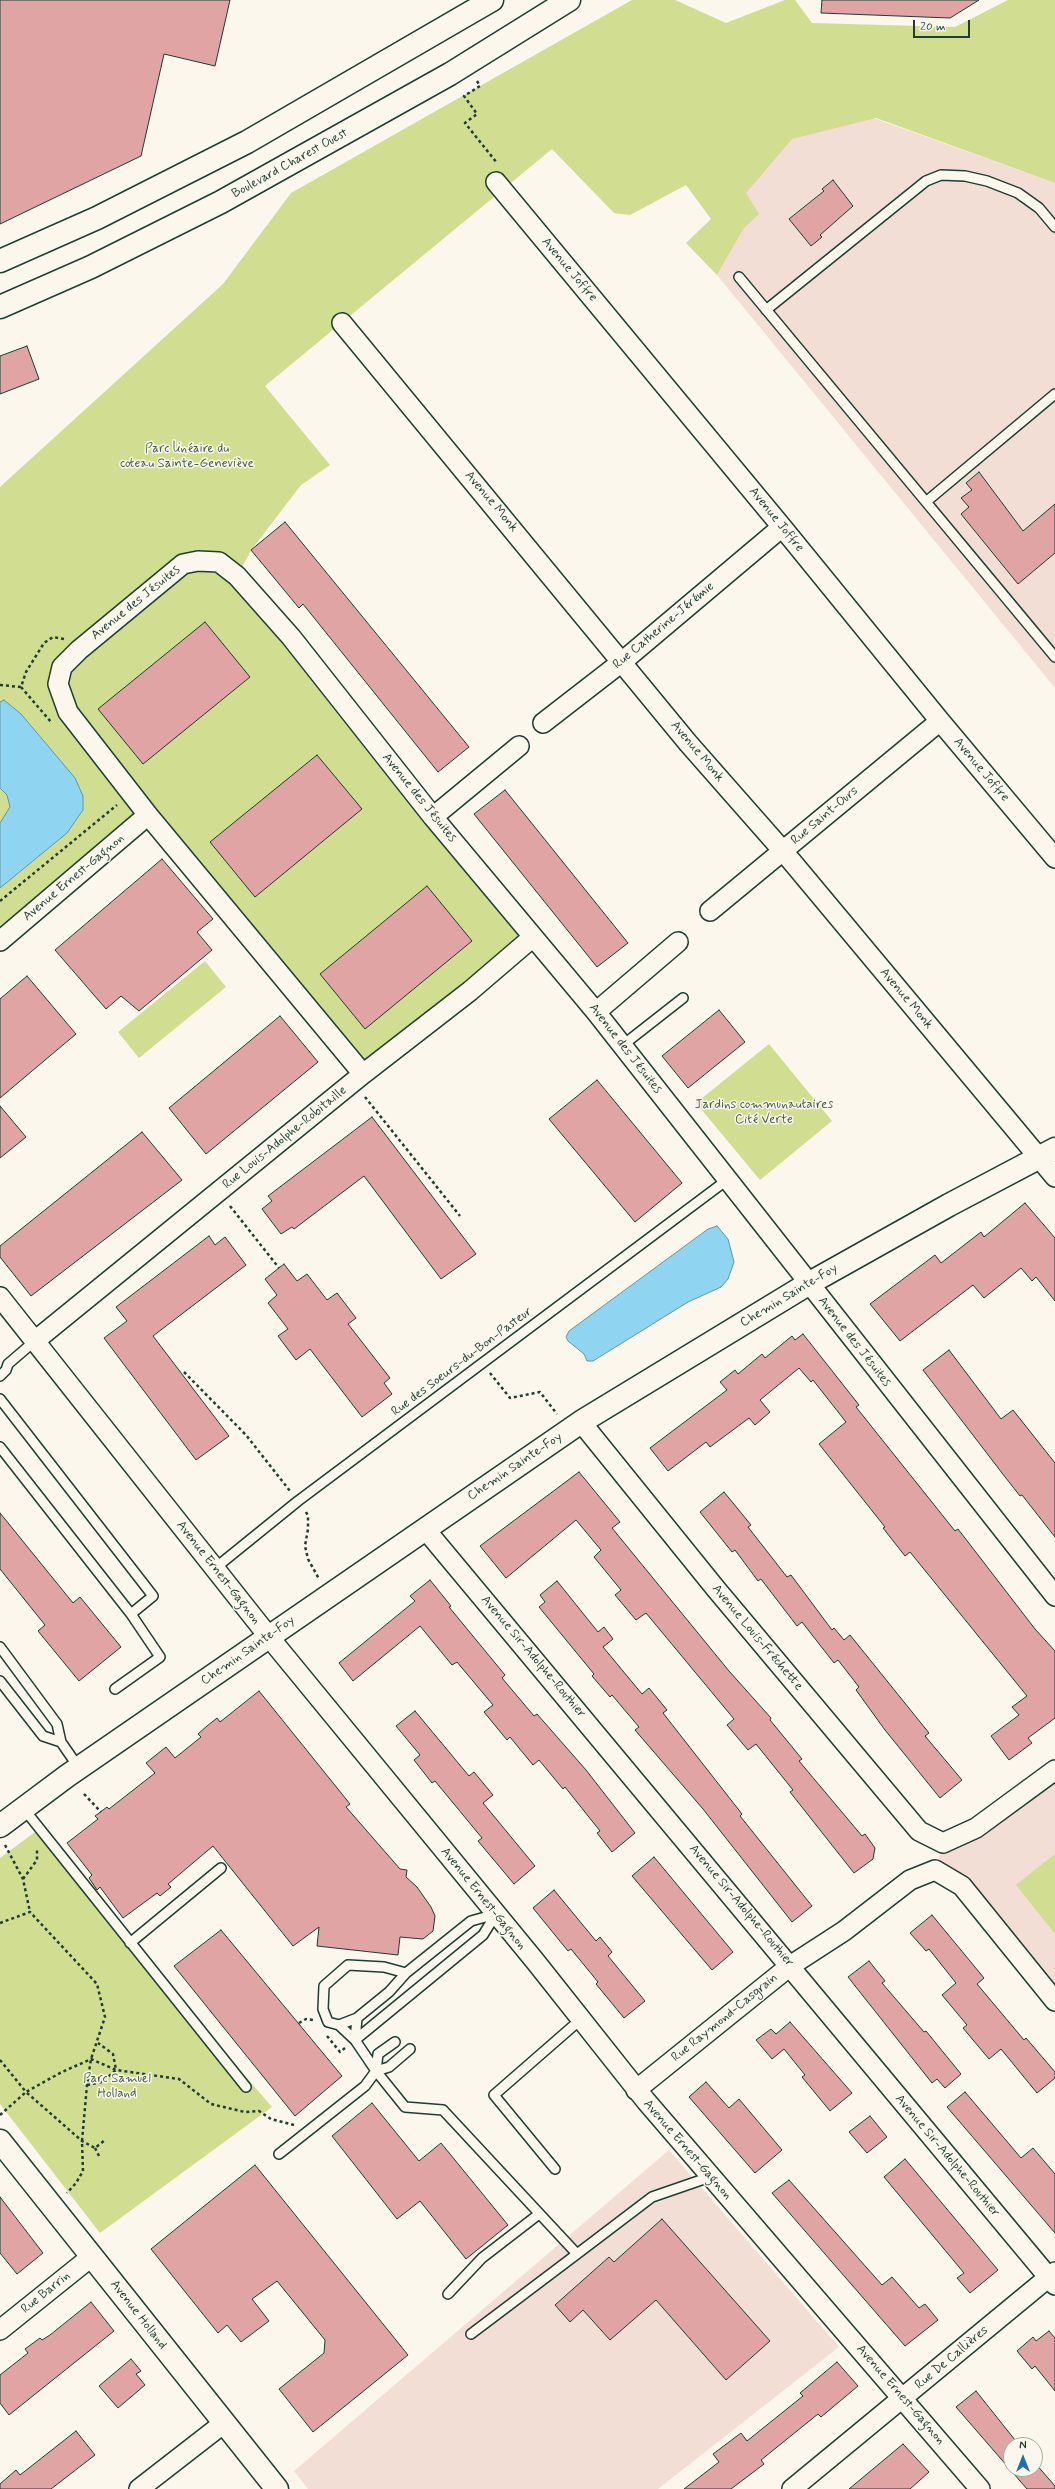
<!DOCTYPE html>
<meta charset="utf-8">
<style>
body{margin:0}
#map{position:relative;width:1055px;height:2489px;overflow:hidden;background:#fbf7ec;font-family:Mynerve,sans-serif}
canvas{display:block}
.north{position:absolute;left:1003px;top:2437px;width:40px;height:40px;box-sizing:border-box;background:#fbf7ec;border:1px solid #a3ada2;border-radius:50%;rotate:0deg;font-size:11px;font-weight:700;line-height:16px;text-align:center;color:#1f3d34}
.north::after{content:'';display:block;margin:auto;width:14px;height:18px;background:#1f6fb2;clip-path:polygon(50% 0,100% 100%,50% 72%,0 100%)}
.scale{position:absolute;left:913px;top:20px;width:57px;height:18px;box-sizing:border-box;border:2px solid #1f3d34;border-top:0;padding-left:5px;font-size:12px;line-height:14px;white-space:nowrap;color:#1f3d34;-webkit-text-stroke:3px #fbf7ec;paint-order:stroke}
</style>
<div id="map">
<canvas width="1055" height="2489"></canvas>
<div class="north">N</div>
<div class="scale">20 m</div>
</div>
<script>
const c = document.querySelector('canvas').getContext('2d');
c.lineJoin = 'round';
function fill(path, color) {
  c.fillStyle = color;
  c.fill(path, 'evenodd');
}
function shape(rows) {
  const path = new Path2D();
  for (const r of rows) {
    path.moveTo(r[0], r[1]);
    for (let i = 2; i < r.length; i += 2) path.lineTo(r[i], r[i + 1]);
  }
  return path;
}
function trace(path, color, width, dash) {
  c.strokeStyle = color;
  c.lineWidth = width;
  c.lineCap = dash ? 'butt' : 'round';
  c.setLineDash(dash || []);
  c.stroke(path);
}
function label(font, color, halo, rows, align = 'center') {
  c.font = font + ' Mynerve,sans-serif';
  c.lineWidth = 3;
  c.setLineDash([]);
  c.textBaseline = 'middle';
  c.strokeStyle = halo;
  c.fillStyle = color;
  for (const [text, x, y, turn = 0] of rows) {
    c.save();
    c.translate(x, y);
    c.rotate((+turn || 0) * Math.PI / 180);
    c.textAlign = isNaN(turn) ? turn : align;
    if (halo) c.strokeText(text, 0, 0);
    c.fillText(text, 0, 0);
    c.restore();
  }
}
const built = shape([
 [823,100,1055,183,1055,688,717,275,744,228,729,199],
 [1055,1769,1055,2001,935,1870,943,1843],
 [669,2150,839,2347,658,2489,308,2489,294,2471]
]);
const green = shape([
 [632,0,675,0,726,23,785,0,795,0,812,23,955,27,1008,0,1055,0,1055,183,876,118,792,139,746,193,759,214,744,228,717,275,686,243,711,219,686,185,630,215,614,213,552,149,265,386,330,465,301,485,252,549,237,576,533,937,363,1074,148,815,0,941,0,487,223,284,291,193],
 [205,961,226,987,139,1058,118,1032],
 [769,1044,832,1121,760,1180,696,1103],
 [35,1832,272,2107,100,2233,0,2104,0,1858],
 [1055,1854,1055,1934,1016,1885]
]);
const water = shape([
 [4,700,21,714,75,778,83,796,83,810,67,833,0,888,0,823,10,807,7,795,0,788,0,702,4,700],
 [717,1226,728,1239,734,1262,728,1279,721,1287,688,1302,593,1361,587,1361,584,1354,568,1341,566,1337,569,1331,708,1229,717,1226]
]);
const building = shape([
 [0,0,230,0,215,66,164,54,141,156,0,224,0,0],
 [822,0,979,0,950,18,821,13,822,0],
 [833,180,853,206,820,235,822,237,811,246,789,219,824,191,822,189,833,180],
 [27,346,39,379,0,394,0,356,27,346],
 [979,472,1023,531,1055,504,1055,553,1018,584,961,514,969,507,961,498,972,490,966,483,979,472],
 [285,522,469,747,438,772,303,604,299,608,251,550,285,522],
 [205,622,250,677,143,764,98,709,205,622],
 [317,755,362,809,255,897,210,842,317,755],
 [505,790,628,943,597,967,474,814,505,790],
 [162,859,213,919,197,932,212,950,139,1011,121,996,106,1009,55,950,162,859],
 [427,886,472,941,365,1029,320,974,427,886],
 [27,976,76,1034,0,1098,0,999,27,976],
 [719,1010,745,1042,688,1088,662,1056,719,1010],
 [280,1016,318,1062,206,1154,169,1108,280,1016],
 [597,1080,682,1183,635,1222,549,1119,597,1080],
 [0,1106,26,1137,0,1158,0,1106],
 [372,1117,476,1254,441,1279,364,1176,294,1229,292,1227,281,1234,262,1209,272,1201,268,1196,372,1117],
 [142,1132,182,1180,31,1296,0,1257,0,1246,142,1132],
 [1025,1203,1055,1238,1055,1301,1036,1277,1032,1281,1021,1268,984,1298,973,1285,900,1341,870,1304,935,1255,941,1263,981,1232,984,1237,1025,1203],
 [209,1236,215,1245,225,1237,246,1265,153,1336,229,1436,196,1460,104,1338,127,1321,116,1307,209,1236],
 [284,1264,297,1281,307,1274,327,1300,337,1293,356,1318,348,1324,390,1378,384,1383,392,1394,362,1417,310,1349,296,1360,278,1336,288,1329,268,1303,277,1295,265,1279,284,1264],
 [803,1334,859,1405,856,1407,955,1531,958,1529,1035,1629,1055,1651,1055,1718,1028,1738,1032,1743,1009,1760,991,1736,1019,1715,1012,1707,1027,1696,910,1552,905,1556,883,1528,885,1527,819,1444,846,1422,813,1380,811,1382,799,1368,760,1400,770,1412,755,1425,749,1418,710,1447,706,1442,668,1471,650,1448,727,1390,720,1382,735,1370,738,1374,762,1354,765,1358,792,1336,795,1340,803,1334],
 [949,1350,1001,1419,1013,1410,1055,1463,1055,1537,1022,1495,1020,1496,1002,1473,923,1370,949,1350],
 [579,1472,620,1522,612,1528,729,1671,771,1718,770,1720,802,1759,799,1761,862,1836,865,1834,875,1848,873,1859,854,1873,790,1792,793,1790,756,1744,748,1750,727,1725,734,1719,646,1613,636,1620,615,1595,621,1590,594,1557,601,1550,576,1520,506,1578,480,1546,579,1472],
 [724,1492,751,1525,748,1527,787,1577,791,1575,832,1630,834,1628,844,1640,850,1635,929,1733,925,1736,962,1780,940,1798,885,1730,856,1690,859,1687,838,1660,834,1663,802,1622,797,1626,761,1579,758,1581,735,1550,732,1552,700,1512,724,1492],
 [0,1513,73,1603,80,1597,121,1647,79,1681,38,1631,45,1625,0,1569,0,1513],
 [430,1580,451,1606,449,1607,505,1675,502,1678,534,1716,537,1714,586,1770,635,1833,612,1852,597,1833,600,1831,565,1787,563,1789,539,1760,533,1765,510,1737,507,1740,484,1712,493,1705,457,1662,452,1665,420,1626,353,1681,339,1663,415,1601,410,1596,430,1580],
 [557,1581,598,1632,604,1627,613,1639,603,1647,642,1694,649,1688,667,1710,663,1713,742,1814,740,1816,812,1906,792,1922,703,1809,635,1730,639,1727,612,1695,610,1697,592,1676,594,1674,539,1607,545,1602,540,1595,557,1581],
 [259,1691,350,1804,346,1807,400,1869,407,1870,406,1877,417,1887,431,1907,435,1916,433,1931,423,1939,400,1937,398,1955,317,1946,319,1927,293,1946,213,1846,168,1884,171,1887,160,1896,157,1893,123,1918,100,1887,97,1890,89,1878,92,1875,67,1843,98,1819,95,1816,107,1807,109,1809,155,1773,146,1763,166,1747,175,1758,201,1737,198,1734,207,1726,217,1718,220,1722,259,1691],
 [415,1711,469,1776,474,1772,493,1795,483,1803,535,1866,514,1884,478,1841,482,1838,435,1781,432,1783,414,1760,420,1755,396,1726,415,1711],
 [654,1857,733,1952,712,1970,632,1876,654,1857],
 [554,1890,596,1941,600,1937,612,1952,608,1956,645,2001,624,2018,596,1984,598,1982,571,1949,568,1951,533,1908,554,1890],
 [932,1915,984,1978,977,1984,1024,2040,1026,2038,1055,2072,1055,2078,1037,2093,1001,2049,989,2059,963,2028,967,2025,942,1995,956,1983,929,1949,926,1951,910,1933,932,1915],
 [221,1930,342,2076,295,2116,174,1966,221,1930],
 [869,1961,885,1981,882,1983,924,2032,926,2031,961,2074,945,2088,937,2079,932,2083,848,1977,869,1961],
 [790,2022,852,2093,830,2111,802,2077,805,2075,784,2049,772,2059,756,2040,771,2029,776,2034,790,2022],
 [706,2082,729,2108,739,2099,782,2150,755,2173,689,2097,706,2082],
 [965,2092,1021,2158,1033,2148,1055,2174,1055,2233,947,2107,965,2092],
 [372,2103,419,2161,441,2143,508,2225,466,2259,420,2201,397,2219,332,2136,372,2103],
 [870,2116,887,2137,867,2153,849,2132,870,2116],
 [905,2159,998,2270,970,2293,957,2278,964,2273,884,2177,905,2159],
 [255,2165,408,2355,313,2432,279,2389,324,2353,325,2340,277,2281,252,2299,269,2321,241,2342,227,2325,218,2333,151,2249,255,2165],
 [789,2180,882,2285,892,2277,919,2308,925,2304,938,2320,905,2346,772,2193,789,2180],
 [0,2197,43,2253,17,2274,0,2253,0,2197],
 [662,2219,770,2341,726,2380,656,2300,610,2340,583,2310,570,2322,555,2305,609,2257,614,2262,662,2219],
 [91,2302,114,2331,9,2415,0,2403,0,2375,28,2353,25,2349,40,2338,42,2340,50,2335,91,2302],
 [1049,2331,1055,2338,1055,2391,1035,2366,1032,2369,1017,2351,1033,2337,1036,2341,1049,2331],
 [131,2359,141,2371,136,2374,145,2385,118,2408,99,2386,131,2359],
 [837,2362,858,2386,821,2417,818,2414,761,2460,764,2464,731,2489,684,2489,719,2462,713,2454,741,2433,747,2441,803,2396,800,2393,837,2362],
 [976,2391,1019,2445,1011,2445,1011,2469,1035,2469,1035,2463,1055,2486,1055,2489,1027,2489,956,2407,976,2391],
 [76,2431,95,2455,51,2489,0,2489,0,2484,16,2470,20,2475,76,2431],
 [903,2444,929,2472,910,2489,849,2489,903,2444]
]);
const path = shape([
 [477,81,480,86,464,96,477,114,465,123,497,163],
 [0,685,21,687,26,672,44,643,53,637,64,639],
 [21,687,51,722],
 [0,901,117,805],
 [365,1097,460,1216],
 [230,1206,279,1268],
 [184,1372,246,1435,290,1491],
 [490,1373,510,1398,540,1392,557,1414],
 [306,1512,308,1516,308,1529,305,1546,308,1559,319,1579],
 [84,1794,101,1812],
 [5,1845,23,1879,30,1912],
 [23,1879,37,1860,37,1848],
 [0,1923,30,1912,97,1984,105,2017,91,2059,87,2085,82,2141,83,2171,76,2183,67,2193],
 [299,2023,306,2019,313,2020],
 [327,2036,340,2052,345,2048],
 [0,2060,26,2092,60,2073,91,2059,116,2070,179,2079,211,2104,245,2112,259,2111,271,2119,294,2125],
 [87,2085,102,2082,116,2070,113,2054,98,2043],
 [0,2115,26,2092,82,2141,95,2148,105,2140],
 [95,2148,100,2158]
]);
const service = shape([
 [739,277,1055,657],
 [766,310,926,181,941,175,965,176,987,181,1018,193,1039,208,1055,227],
 [927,501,1055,394],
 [623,1045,683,998],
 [0,1376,6,1370,8,1364,36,1340],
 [0,1399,153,1596,131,1614,0,1447],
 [214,1569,298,1501,727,1180],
 [0,1647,57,1724,61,1742,79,1768],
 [0,1681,43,1736,61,1742],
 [115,1689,160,1657,131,1614],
 [24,1809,246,2087],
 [130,1943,221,1868],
 [339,2025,357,2018,389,1992,406,1973],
 [355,2040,339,2025,328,2022,323,2009,324,1986,348,1965,384,1967,406,1973,471,1921,496,1914],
 [355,2040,357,2018],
 [376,2071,378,2054,395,2042],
 [279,2154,365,2086,376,2071,389,2067,410,2049],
 [555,2169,494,2095,580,2020],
 [577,2254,652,2197,710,2177],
 [448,2294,482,2258,539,2214],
 [471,2334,577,2254,443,2110,405,2107,376,2071,355,2040,483,1935,496,1914]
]);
const minor = shape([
 [496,182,782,527,940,721,1055,858],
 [342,323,688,743,783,851,1055,1177],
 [543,723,623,661,782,527],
 [433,817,519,746],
 [710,911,940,721],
 [0,941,148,815],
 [596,1012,678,942],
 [363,1074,148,815,68,712,58,684,62,667,79,650,183,564,198,561,219,562,237,576,291,637,433,817,596,1012,1055,1596],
 [0,1297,269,1637,535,1961,646,2101,980,2489],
 [36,1340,363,1074,470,991,533,937],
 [581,1422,716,1589,919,1831,943,1843,976,1828,1055,1770],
 [425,1529,1055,2285],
 [636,2090,790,1966,844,1931,910,1880,935,1870,962,1886,1055,2001],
 [0,2330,91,2257],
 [139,2489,224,2423],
 [792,2489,1055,2272]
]);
const secondary = shape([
 [0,1826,67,1776,581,1422,808,1284,949,1205,1055,1149],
 [0,2141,277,2489]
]);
const primary = shape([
 [0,261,97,218,247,142,492,0],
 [0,307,91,267,221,202,450,74,569,0]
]);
const streetNames = [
 ["Boulevard Charest Ouest",290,164,-29],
 ["Avenue Joffre",569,270,50],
 ["Avenue Monk",491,502,50],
 ["Avenue Joffre",776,520,51],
 ["Avenue des Jésuites",136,603,-39],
 ["Rue Catherine-Jérémie",664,626,-40],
 ["Avenue Monk",697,752,50],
 ["Avenue Joffre",981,770,50],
 ["Avenue des Jésuites",419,798,51],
 ["Rue Saint-Ours",825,816,-40],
 ["Avenue Ernest-Gagnon",74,878,-40],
 ["Avenue Monk",906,999,50],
 ["Avenue des Jésuites",625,1049,52],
 ["Rue Louis-Adolphe-Robitaille",285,1138,-39],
 ["Chemin Sainte-Foy",789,1296,-31],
 ["Avenue des Jésuites",854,1342,52],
 ["Rue des Soeurs-du-Bon-Pasteur",462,1362,-37],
 ["Chemin Sainte-Foy",515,1467,-34],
 ["Avenue Ernest-Gagnon",218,1573,52],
 ["Avenue Louis-Fréchette",757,1638,50],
 ["Chemin Sainte-Foy",248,1651,-35],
 ["Avenue Sir-Adolphe-Routhier",533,1657,50],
 ["Avenue Ernest-Gagnon",483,1899,51],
 ["Avenue Sir-Adolphe-Routhier",741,1906,50],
 ["Rue Raymond-Casgrain",725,2018,-39],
 ["Avenue Ernest-Gagnon",687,2150,49],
 ["Avenue Sir-Adolphe-Routhier",947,2156,50],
 ["Rue Barrin",46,2293,-39],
 ["Avenue Holland",138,2315,52],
 ["Rue De Callières",952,2358,-40],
 ["Avenue Ernest-Gagnon",900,2395,49]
];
const parkNames = [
 ["Parc linéaire du",187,449],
 ["coteau Sainte-Geneviève",187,464],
 ["Jardins communautaires",764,1105],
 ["Cité Verte",764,1120],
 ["Parc Samuel",117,2079],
 ["Holland",117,2094]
];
fill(built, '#f3ded6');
fill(green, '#d1dd90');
fill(water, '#8fd5f1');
trace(water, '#6298a5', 1);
fill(building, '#dfa4a3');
trace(building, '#1f3d34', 1);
trace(service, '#1f3d34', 12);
trace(minor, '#1f3d34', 22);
trace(secondary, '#1f3d34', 25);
trace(primary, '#1f3d34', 25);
trace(path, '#1f3d34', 2.5, [3, 3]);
trace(service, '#fbf7ec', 9);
trace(minor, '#fbf7ec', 19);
trace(secondary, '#fbf7ec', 22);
trace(primary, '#fbf7ec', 22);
label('13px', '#1f3d34', '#fbf7ec', streetNames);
label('13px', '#435d46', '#fbf7ec', parkNames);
</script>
